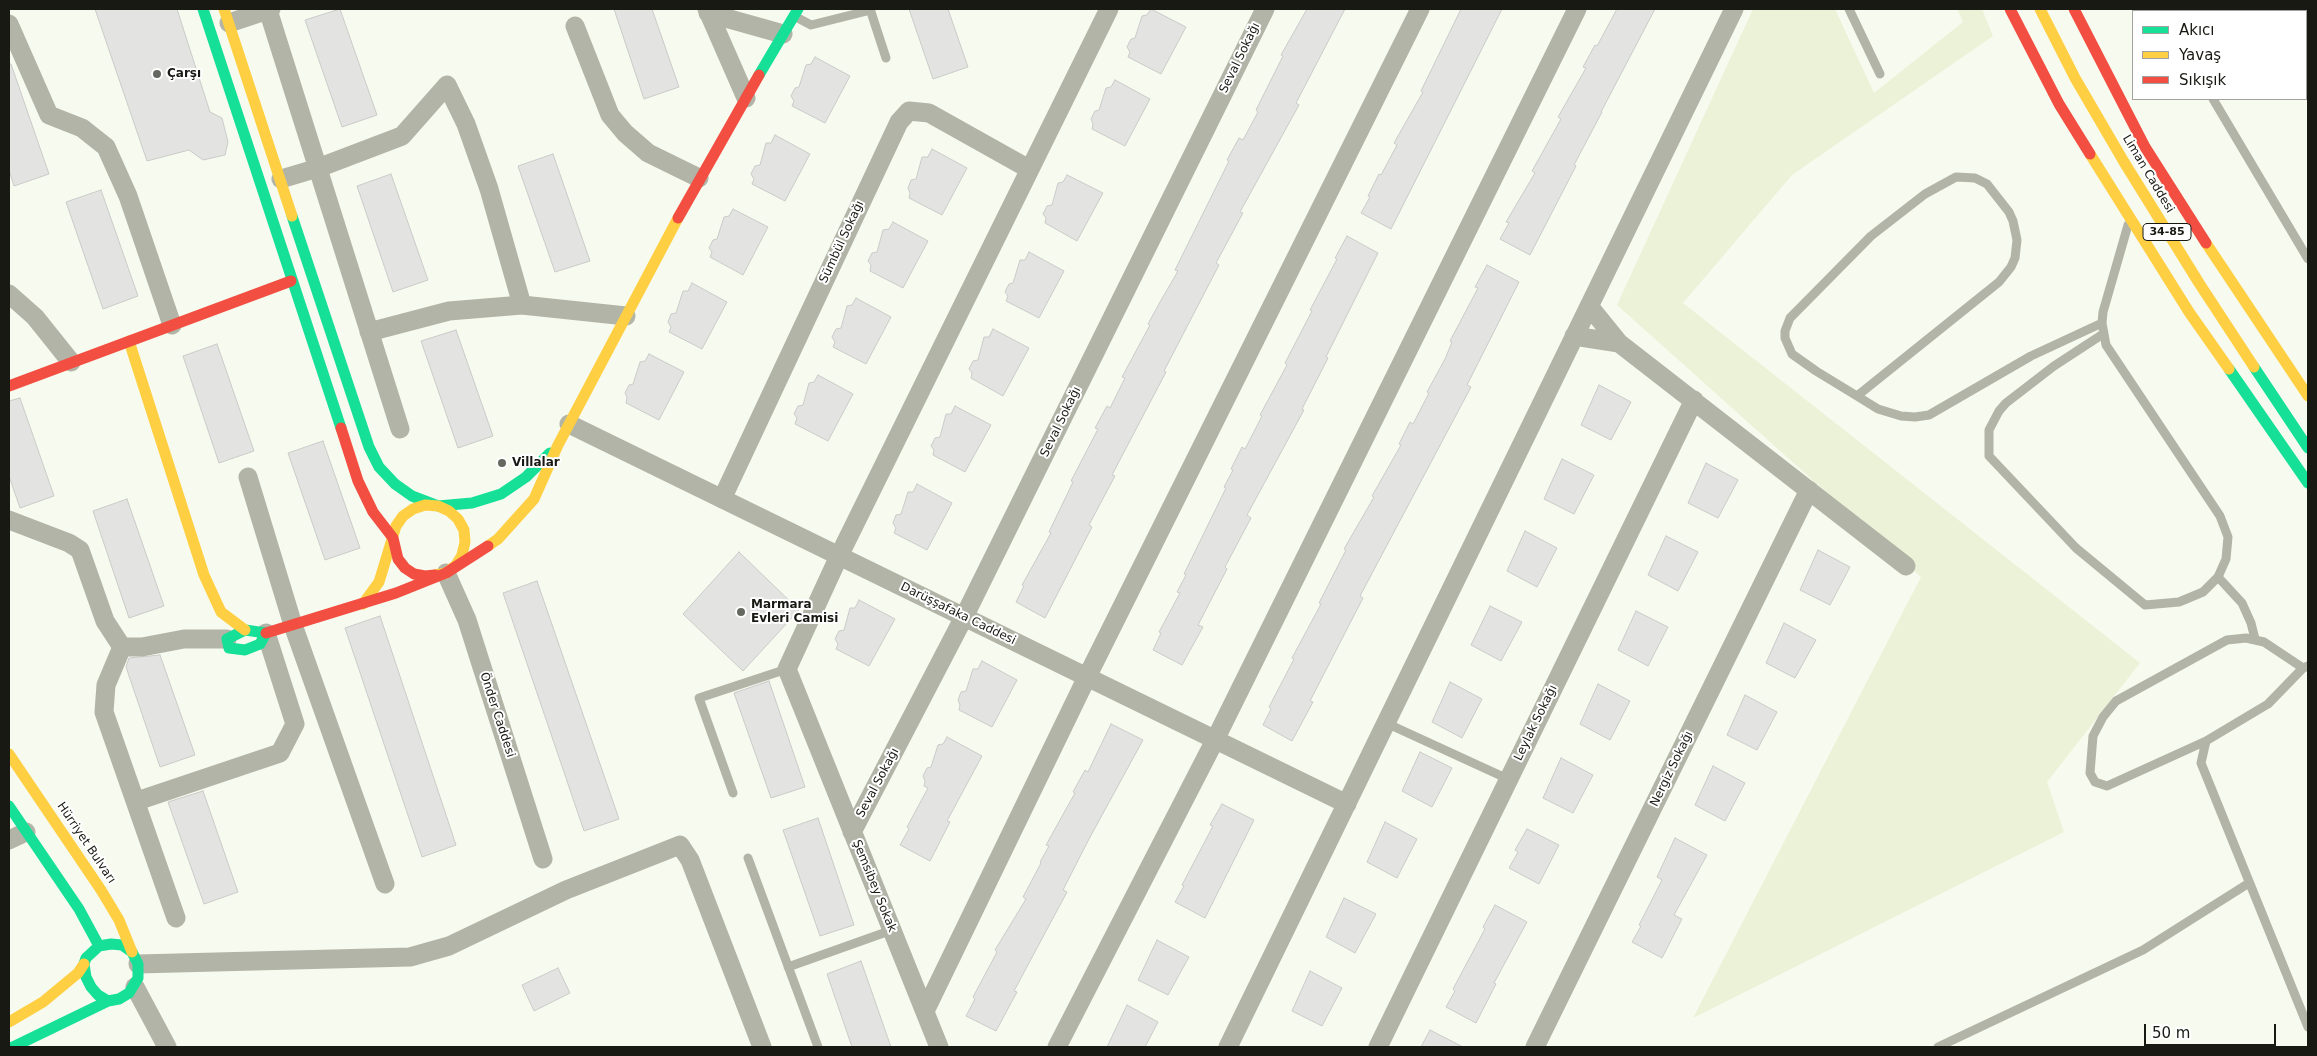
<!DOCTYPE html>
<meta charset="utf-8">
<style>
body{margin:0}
#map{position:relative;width:2317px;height:1056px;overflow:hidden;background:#f7faee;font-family:"DejaVu Sans",sans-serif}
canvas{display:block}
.frame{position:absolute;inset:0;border:10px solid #171912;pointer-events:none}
.legend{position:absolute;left:2132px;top:10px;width:175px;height:90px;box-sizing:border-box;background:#fff;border:1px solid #a2a3a0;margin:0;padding:6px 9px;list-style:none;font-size:15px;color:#171912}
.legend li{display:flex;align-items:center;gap:10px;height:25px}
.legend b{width:25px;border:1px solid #a2a3a0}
.scale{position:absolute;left:2144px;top:1024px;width:132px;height:22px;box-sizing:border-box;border:2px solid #171912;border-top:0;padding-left:6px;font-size:15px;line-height:18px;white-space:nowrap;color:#171912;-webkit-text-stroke:4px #fff;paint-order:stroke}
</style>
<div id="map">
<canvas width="2317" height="1056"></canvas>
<div class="frame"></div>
<ul class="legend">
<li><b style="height:6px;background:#16e098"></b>Akıcı</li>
<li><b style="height:6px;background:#ffcf43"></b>Yavaş</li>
<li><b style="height:6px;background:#f24e42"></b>Sıkışık</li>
</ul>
<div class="scale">50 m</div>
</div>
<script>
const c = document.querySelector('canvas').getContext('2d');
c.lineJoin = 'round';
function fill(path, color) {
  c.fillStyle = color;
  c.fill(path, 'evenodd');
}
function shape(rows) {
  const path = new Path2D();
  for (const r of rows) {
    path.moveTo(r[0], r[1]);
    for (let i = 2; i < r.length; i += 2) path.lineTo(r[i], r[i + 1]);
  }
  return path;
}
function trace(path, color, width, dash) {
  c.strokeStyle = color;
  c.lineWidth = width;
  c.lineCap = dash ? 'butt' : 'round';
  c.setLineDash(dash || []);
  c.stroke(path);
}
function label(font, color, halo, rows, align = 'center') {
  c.font = font + ' "DejaVu Sans",sans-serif';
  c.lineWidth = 4;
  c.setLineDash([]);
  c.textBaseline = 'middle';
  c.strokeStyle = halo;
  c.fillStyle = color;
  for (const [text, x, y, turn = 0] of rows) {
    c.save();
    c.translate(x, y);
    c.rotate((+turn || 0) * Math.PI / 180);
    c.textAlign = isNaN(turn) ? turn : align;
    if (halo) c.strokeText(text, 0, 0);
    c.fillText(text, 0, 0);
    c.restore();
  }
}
const green = shape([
 [1753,9,1835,9,1874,93,1963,22,1957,9,1982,9,1993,36,1792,175,1683,303,2140,663,2047,782,2064,832,1693,1018,1921,577,1617,305]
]);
const building = shape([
 [95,9,177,9,210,112,222,118,228,142,225,155,203,160,189,150,147,161,95,9],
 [340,9,377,115,342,127,305,20,340,9],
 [614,9,652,9,679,87,644,99,614,9],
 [909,9,948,9,968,67,933,79,909,9],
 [1151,9,1186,27,1161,74,1128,57,1130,52,1127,47,1131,39,1135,38,1142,16,1147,15,1151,9],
 [1307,9,1345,9,1296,103,1299,105,1240,212,1243,213,1216,263,1219,265,1164,371,1166,372,1112,475,1115,476,1089,525,1092,527,1045,618,1016,602,1024,586,1022,585,1051,533,1049,532,1073,482,1071,481,1098,429,1095,428,1107,406,1110,408,1125,378,1122,377,1150,325,1148,324,1160,302,1178,271,1175,270,1229,161,1227,160,1239,138,1243,140,1258,112,1256,110,1283,56,1281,55,1307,9],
 [1461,9,1502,9,1391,229,1361,213,1370,197,1368,196,1379,174,1381,175,1397,145,1394,143,1423,92,1421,91,1461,9],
 [1617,9,1655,9,1601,112,1602,112,1574,165,1576,166,1530,255,1500,239,1509,223,1506,222,1535,173,1532,171,1561,119,1558,117,1586,68,1583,67,1595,45,1597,46,1617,9],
 [815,57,850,76,825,123,792,106,794,101,791,96,795,88,799,87,806,65,811,64,815,57],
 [9,64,11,64,49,174,14,186,9,170,9,64],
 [1115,80,1150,99,1125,146,1092,129,1093,124,1091,119,1095,111,1099,110,1106,88,1111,87,1115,80],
 [775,135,810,154,785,201,752,184,754,179,751,174,755,166,760,165,766,143,771,143,775,135],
 [932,149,967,168,942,215,909,198,910,193,908,188,911,180,916,179,922,157,928,157,932,149],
 [553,154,590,261,555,272,518,166,553,154],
 [391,174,428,280,393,292,357,186,391,174],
 [1067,175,1103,193,1077,241,1045,223,1046,218,1043,214,1047,206,1052,205,1058,183,1063,182,1067,175],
 [101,190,138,296,103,309,66,202,101,190],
 [733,209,768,227,743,275,710,257,712,252,709,248,713,240,717,239,724,217,729,216,733,209],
 [893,222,928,241,903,288,870,271,871,265,868,261,872,253,877,252,883,230,889,229,893,222],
 [1347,236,1378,253,1326,357,1328,358,1302,409,1304,410,1247,515,1251,518,1225,567,1227,569,1198,625,1203,627,1182,665,1153,650,1161,633,1159,632,1180,593,1177,592,1186,575,1184,574,1226,488,1224,487,1233,470,1231,469,1242,447,1245,449,1262,416,1260,415,1287,365,1285,363,1312,311,1310,310,1337,259,1335,258,1347,236],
 [1029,252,1064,271,1039,318,1006,301,1008,296,1005,292,1009,284,1013,283,1020,260,1025,260,1029,252],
 [1487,265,1519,282,1467,385,1471,387,1360,596,1363,598,1310,701,1313,702,1292,741,1263,725,1271,709,1269,707,1294,659,1292,658,1321,604,1319,603,1346,550,1344,549,1374,497,1372,496,1401,445,1399,444,1410,422,1413,424,1429,393,1427,392,1445,359,1452,342,1450,341,1478,288,1475,287,1487,265],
 [692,283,727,302,702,349,669,332,671,327,668,322,671,314,676,313,683,291,688,291,692,283],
 [856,298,891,317,866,364,833,347,835,342,832,337,836,329,841,328,847,306,852,305,856,298],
 [993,329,1029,348,1003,396,971,378,972,373,969,369,973,361,978,360,984,337,989,337,993,329],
 [456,330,493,436,458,448,421,341,456,330],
 [217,344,254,451,219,463,183,356,217,344],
 [649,354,684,372,659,420,626,403,627,397,625,393,629,385,633,384,640,362,645,361,649,354],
 [818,375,853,394,828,441,795,424,797,418,794,414,798,406,803,405,809,383,814,382,818,375],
 [1599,385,1631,402,1611,440,1581,425,1599,385],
 [20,398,54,496,20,508,9,476,9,401,20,398],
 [955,406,991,425,965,472,933,455,934,450,931,446,935,438,940,437,946,414,951,414,955,406],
 [323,441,360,548,325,560,288,453,323,441],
 [1562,459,1594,475,1574,514,1544,499,1562,459],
 [1706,463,1738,480,1718,518,1688,503,1706,463],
 [917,484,952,503,927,550,894,533,896,528,893,523,896,515,901,514,908,492,913,492,917,484],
 [127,499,164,606,129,618,93,511,127,499],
 [1525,531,1557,548,1537,587,1507,571,1525,531],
 [1666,536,1698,552,1678,591,1648,575,1666,536],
 [1818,550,1850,567,1830,605,1800,590,1818,550],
 [739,552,799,610,743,671,683,614,739,552],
 [537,581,619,819,584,831,503,593,537,581],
 [859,600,895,619,869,666,836,649,838,644,835,639,839,631,844,630,850,608,855,608,859,600],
 [1490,606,1522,622,1501,661,1471,645,1490,606],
 [1636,611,1668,627,1648,666,1618,650,1636,611],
 [380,616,456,845,422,857,345,628,380,616],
 [1784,623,1816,640,1795,678,1766,663,1784,623],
 [160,655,195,755,160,767,126,667,129,658,160,655],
 [982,661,1017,680,992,727,959,710,960,705,958,700,961,692,966,691,973,669,978,669,982,661],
 [769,681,805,787,771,798,734,693,769,681],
 [1450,682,1482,699,1462,738,1432,722,1450,682],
 [1598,684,1630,701,1610,740,1580,724,1598,684],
 [1745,695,1777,712,1757,750,1727,735,1745,695],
 [1111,724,1143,740,1089,839,1063,890,1067,892,1014,991,1017,992,996,1031,966,1016,975,999,973,997,997,952,995,950,1026,899,1023,897,1041,863,1040,862,1049,846,1046,845,1075,793,1073,792,1085,770,1088,772,1111,724],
 [947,737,982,756,947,821,950,822,930,861,900,845,909,829,907,827,928,788,924,786,925,781,923,776,927,768,931,767,938,745,943,744,947,737],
 [1420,752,1452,768,1432,807,1402,791,1420,752],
 [1561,758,1593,775,1573,813,1543,798,1561,758],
 [1713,766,1745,783,1725,821,1695,805,1713,766],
 [203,791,238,892,204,904,168,802,203,791],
 [1222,804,1254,820,1205,918,1175,902,1184,886,1182,885,1213,826,1210,825,1222,804],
 [818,818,854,925,820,936,783,830,818,818],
 [1385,822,1417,839,1397,878,1367,862,1385,822],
 [1527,829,1559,845,1539,884,1509,868,1518,852,1515,850,1527,829],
 [1675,838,1707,855,1674,915,1682,919,1662,958,1632,942,1641,926,1639,925,1662,880,1657,877,1675,838],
 [1344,898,1376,914,1355,953,1326,937,1344,898],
 [1495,905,1527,922,1494,983,1496,984,1476,1023,1446,1007,1455,991,1453,989,1485,929,1483,927,1495,905],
 [1157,940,1189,957,1168,995,1138,980,1157,940],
 [861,961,891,1047,852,1047,827,974,861,961],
 [558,968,570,993,534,1011,522,985,558,968],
 [1310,971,1342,988,1322,1026,1292,1011,1310,971],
 [1127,1005,1158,1022,1145,1047,1107,1047,1127,1005],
 [1430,1030,1463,1047,1421,1047,1430,1030]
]);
const lane = shape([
 [870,9,886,58],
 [1849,9,1880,74],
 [2162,9,2164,11],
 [796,17,811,25,871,10],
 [2213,99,2308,259],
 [2103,334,2054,366,2006,403,1999,411,1989,430,1989,456,2076,548,2145,605,2179,602,2203,592,2218,577,2226,559,2228,537,2220,516,2106,345,2102,323,2103,312,2128,225],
 [1857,396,1999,282,2011,267,2015,258,2017,240,2013,221,2009,212,1987,184,1975,178,1956,177,1925,194,1871,236,1790,318,1785,331,1785,338,1792,354,1816,371,1857,396,1878,409,1901,416,1915,417,1929,415,2031,356,2102,323],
 [2218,577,2242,603,2251,623,2255,639],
 [2308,666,2303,668,2268,704,2206,741,2201,763,2308,1027],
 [1386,723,1508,779],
 [2206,741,2107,786,2095,782,2090,773,2093,736,2103,717,2116,701,2227,640,2246,638,2264,642,2303,668],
 [733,793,699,698,787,669],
 [748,858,818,1047],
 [788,967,892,930],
 [1938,1047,2143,950,2249,883]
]);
const street = shape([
 [707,9,746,98],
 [268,10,400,429],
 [708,13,783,34],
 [229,23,271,9],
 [9,24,49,115,82,128,106,147,128,196,172,325],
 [575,26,610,115,625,133,648,153,699,178],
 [281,179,318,168,402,136,447,85,466,124,489,189,522,305],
 [9,294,35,317,71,362],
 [1589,306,1619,343],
 [369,332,449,311,522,305,626,316],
 [1574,336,1619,343,1906,566],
 [569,424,1347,804],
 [248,477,293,625,385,884],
 [722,499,899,122,909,111,929,113,1029,169],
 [9,520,69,543,80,550,105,621,122,647,142,647,184,639,227,639],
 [446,573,467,620,543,859],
 [122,647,106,685,104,712,176,918],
 [137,801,280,753,295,724,266,633],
 [852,832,964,617,1265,9],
 [9,840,26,832],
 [138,964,410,957,449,946,566,890,680,845,690,860,762,1047],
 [135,987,167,1047],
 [925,1011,1087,677,1420,9],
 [939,1047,787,669,839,556,1109,9],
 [1057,1047,1215,740,1577,9],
 [1228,1047,1734,9],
 [1378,1047,1694,400],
 [1535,1047,1809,490]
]);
const fast = shape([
 [203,9,341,428],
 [759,75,798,9],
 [292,216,369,447,379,467,395,484,412,496,438,506,472,503,501,494,526,477,550,453],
 [2254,367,2308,448],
 [2229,369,2308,483],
 [245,630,266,633,260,644,245,650,229,648,227,639,245,630],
 [9,806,79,909,99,946],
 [111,944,122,945,132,952,138,964,138,978,129,993,119,999,108,1001,98,995,91,987,86,977,84,964,86,958,99,946,111,944],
 [13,1047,108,1001]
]);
const slow = shape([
 [224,9,292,216],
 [2040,9,2075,78,2124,162,2199,283,2254,367],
 [2090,154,2189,312,2229,369],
 [2206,243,2308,396],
 [129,341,204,575,221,612,245,630],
 [488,546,498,539,534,499,558,445,678,218],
 [363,604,379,582,396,526,403,516,413,509,425,505,438,506,449,511,458,519,464,530,465,542,462,555,456,565,446,573,435,575],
 [9,754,101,890,119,920,132,952],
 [9,1022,43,1002,78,973,84,964]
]);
const jam = shape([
 [2010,9,2059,104,2090,154],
 [2074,9,2145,147,2206,243],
 [678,218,759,75],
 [9,386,291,281],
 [341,428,358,481,373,512,393,538,398,559,405,568,414,574,425,576,435,575],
 [266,633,396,593,446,573,488,546]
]);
const markers = [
 [157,74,5,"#65685f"],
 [502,463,5,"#65685f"],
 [741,612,5,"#65685f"]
];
const shields = [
 [2167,232,48]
];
const shieldNames = [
 ["34-85",2167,232]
];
const streetNames = [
 ["Seval Sokağı",1240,58,-64],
 ["Liman Caddesi",2148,174,59],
 ["Sümbül Sokağı",842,242,-65],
 ["Seval Sokağı",1061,422,-64],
 ["Darüşşafaka Caddesi",958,614,26],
 ["Önder Caddesi",497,715,72],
 ["Leylak Sokağı",1536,723,-64],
 ["Nergiz Sokağı",1672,769,-64],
 ["Seval Sokağı",878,783,-62],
 ["Hürriyet Bulvarı",86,843,56],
 ["Şemsibey Sokak",874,886,68]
];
const poiNames = [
 ["Çarşı",167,74],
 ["Villalar",512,463],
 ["Marmara",751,605],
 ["Evleri Camisi",751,619]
];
fill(green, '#ecf2d8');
fill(building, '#e3e4e1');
trace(building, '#cacbc9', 1);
trace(lane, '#b1b4a6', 9);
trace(street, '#b1b4a6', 19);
trace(fast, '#16e098', 11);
trace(slow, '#ffcf43', 11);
trace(jam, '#f24e42', 11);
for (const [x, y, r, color] of markers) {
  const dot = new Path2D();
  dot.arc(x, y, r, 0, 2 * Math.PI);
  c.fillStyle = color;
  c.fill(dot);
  trace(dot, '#fff', 2);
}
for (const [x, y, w] of shields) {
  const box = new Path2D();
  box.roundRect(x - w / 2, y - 8.5, w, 17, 4);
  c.fillStyle = '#fff';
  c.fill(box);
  trace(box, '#171912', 1);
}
label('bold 11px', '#171912', null, shieldNames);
label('12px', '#171912', '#fff', streetNames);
label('bold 12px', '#171912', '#fff', poiNames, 'left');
</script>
